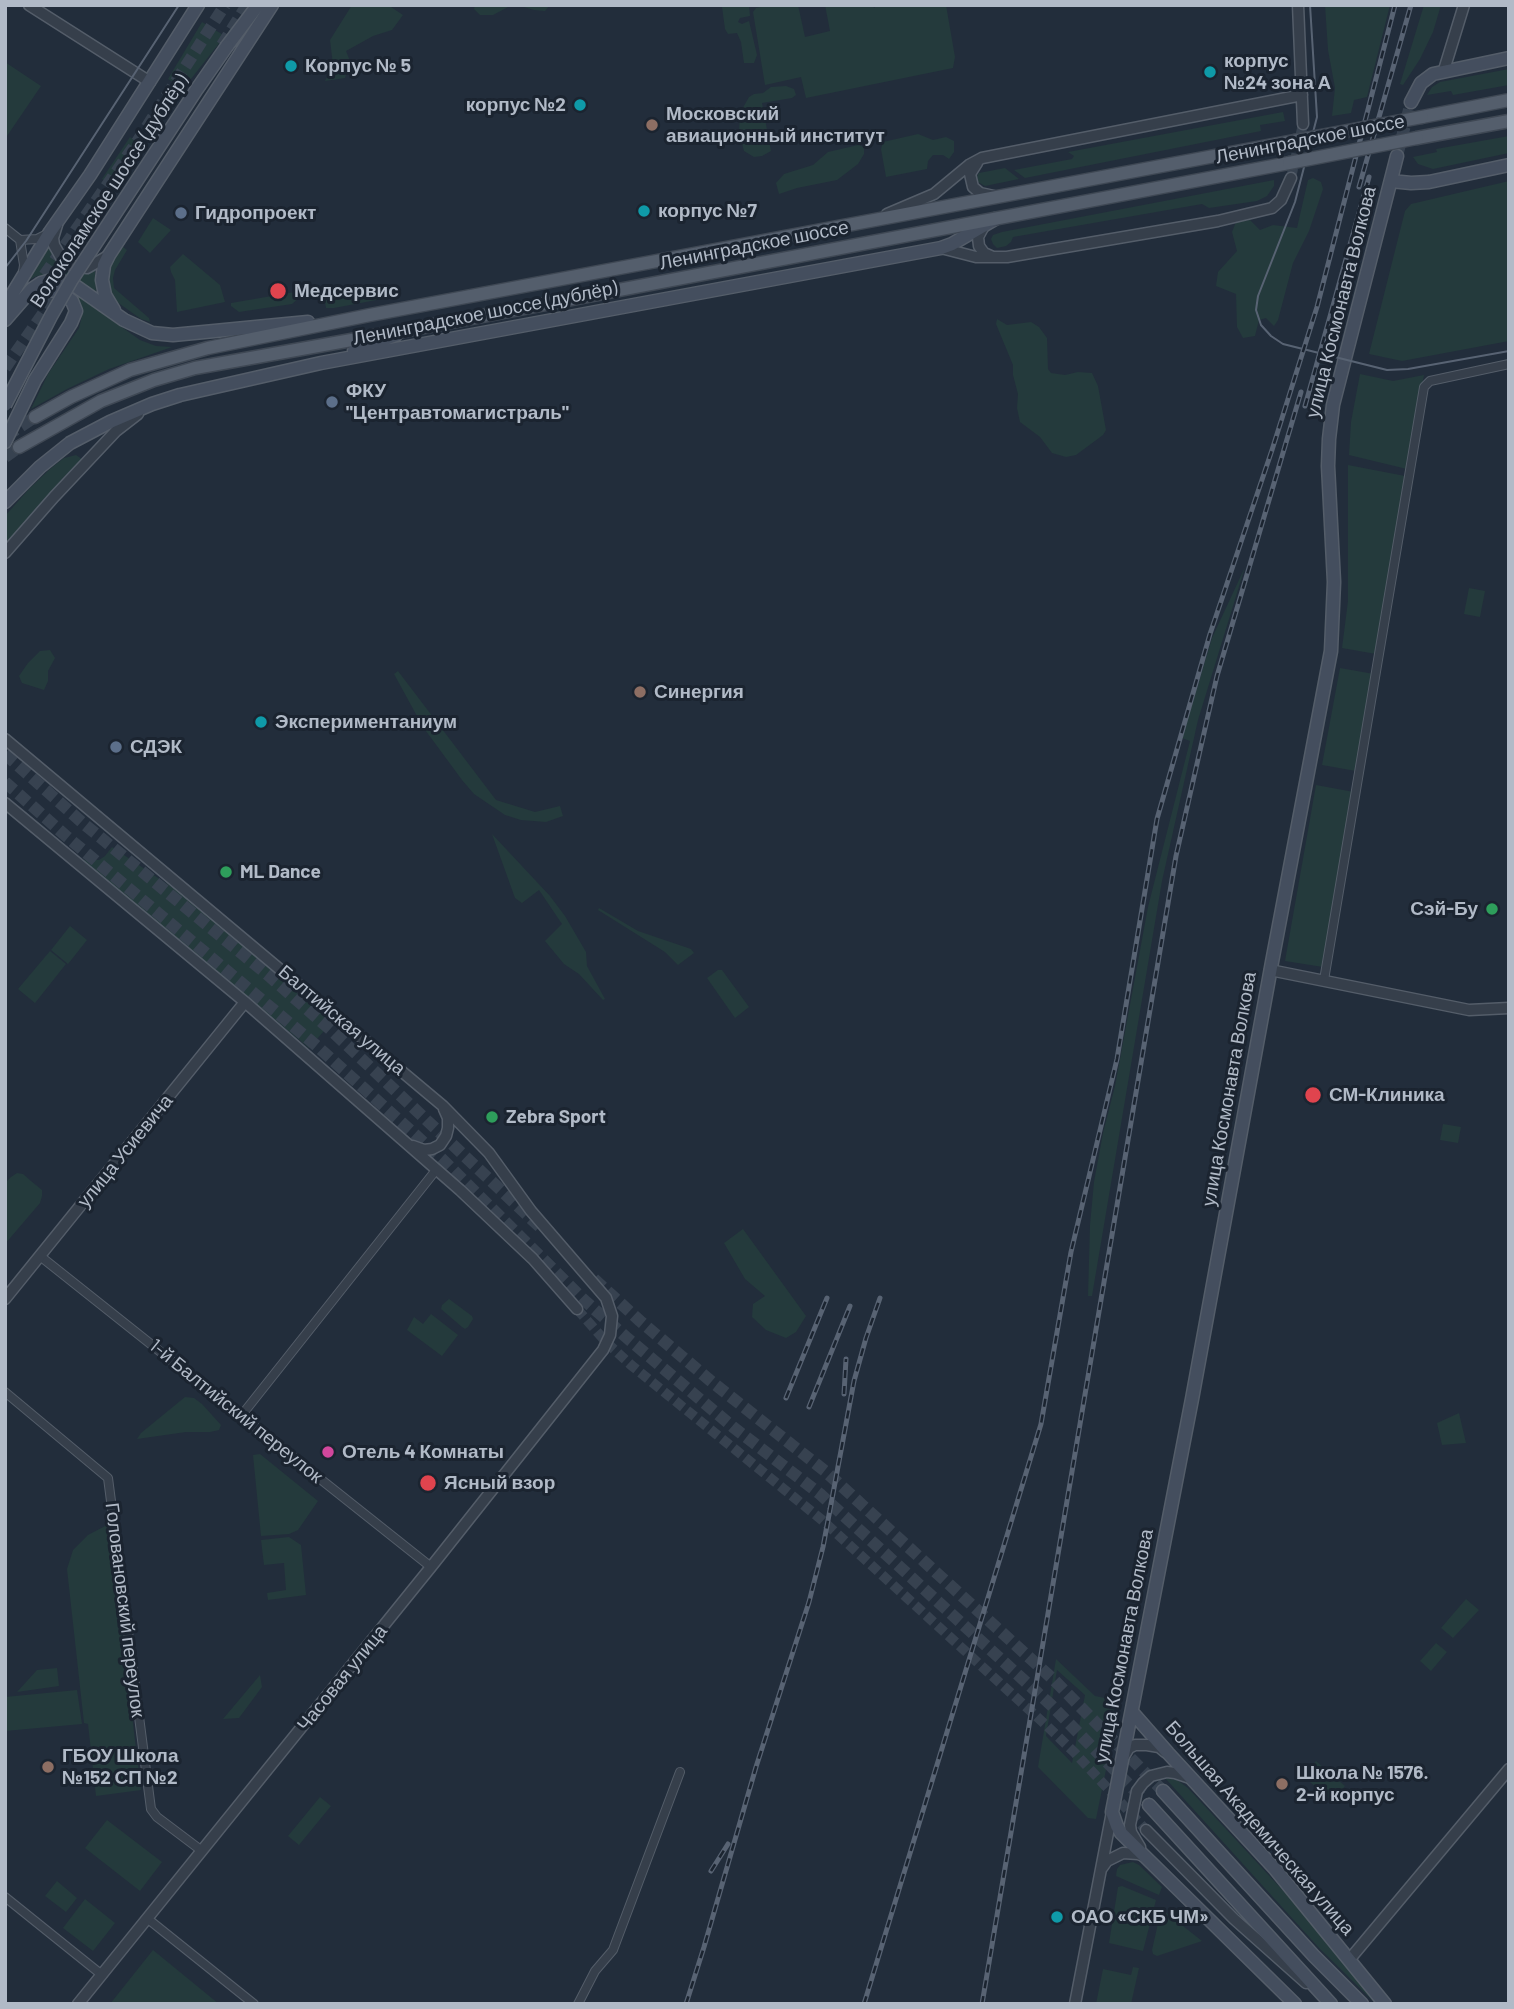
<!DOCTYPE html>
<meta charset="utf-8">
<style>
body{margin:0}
#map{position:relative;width:1514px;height:2009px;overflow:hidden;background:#222d3b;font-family:Barlow,sans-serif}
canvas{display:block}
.frame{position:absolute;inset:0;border:7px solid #b1bac7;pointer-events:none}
</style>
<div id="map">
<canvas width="1514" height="2009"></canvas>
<div class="frame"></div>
</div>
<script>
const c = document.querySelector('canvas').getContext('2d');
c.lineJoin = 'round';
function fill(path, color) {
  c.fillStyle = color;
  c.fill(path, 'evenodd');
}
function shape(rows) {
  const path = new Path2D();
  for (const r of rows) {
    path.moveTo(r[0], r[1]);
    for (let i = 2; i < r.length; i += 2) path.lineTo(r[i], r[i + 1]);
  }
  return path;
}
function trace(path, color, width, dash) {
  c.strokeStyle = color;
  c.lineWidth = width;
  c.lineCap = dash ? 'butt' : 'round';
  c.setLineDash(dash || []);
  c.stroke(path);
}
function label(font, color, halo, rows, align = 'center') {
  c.font = font + ' Barlow,sans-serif';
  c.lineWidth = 6;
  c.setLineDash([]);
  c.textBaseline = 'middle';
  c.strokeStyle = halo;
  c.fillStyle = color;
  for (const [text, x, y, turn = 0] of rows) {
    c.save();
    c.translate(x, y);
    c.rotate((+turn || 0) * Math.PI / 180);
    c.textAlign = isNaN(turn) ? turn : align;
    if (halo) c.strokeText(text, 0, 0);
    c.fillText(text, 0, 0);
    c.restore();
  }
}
const green = shape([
 [352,5,388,5,403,15,392,30,373,36,346,51,350,61,345,78,325,81,333,65,330,40],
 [475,5,550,5,545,11,534,10,524,7,508,7,493,15,480,15,474,9],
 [717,5,749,5,750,16,740,18,738,22,742,24,749,21,757,55,754,63,744,63,741,42,737,33,728,34,725,29,722,7],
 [770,5,798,5,805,37,830,31,825,5,869,5,875,8,875,5,946,5,955,57,953,68,806,98,801,77,765,85,753,12,756,8],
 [1325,5,1390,5,1367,97,1354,100,1351,113,1332,116,1335,88,1328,50],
 [1424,5,1441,5,1433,32,1420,59,1403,85,1400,84],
 [202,22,225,36,183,89,168,79],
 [5,62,41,86,5,139],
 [1509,69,1509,85,1453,95,1451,91,1427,95,1432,87,1440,82],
 [786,86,794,89,796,95,792,98,762,103,771,151,762,156,754,157,744,151,739,132,740,113,749,97,754,94,763,93,771,87],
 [1283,112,1285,121,1260,125,1261,131,1025,178,1014,170,1072,159,1074,156,1068,152],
 [918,134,933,140,946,137,954,141,954,152,949,159,943,155,933,155,928,161,927,169,886,177,881,149,883,142],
 [1509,136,1509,153,1433,169,1418,164,1413,157,1437,152,1436,149],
 [130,137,145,147,116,189,102,179],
 [858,145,864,147,864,154,858,164,837,180,797,188,779,194,776,183,784,174,813,165,828,152],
 [1005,168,1019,179,985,186,978,182,977,176,979,173],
 [1313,178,1321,182,1323,189,1309,231,1293,263,1278,320,1274,326,1266,318,1259,320,1255,336,1243,338,1237,327,1236,294,1216,286,1218,272,1237,251,1232,232,1236,222,1250,220,1260,230,1273,225,1297,228,1308,180],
 [1274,180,1274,186,1267,196,1257,201,1209,208,1202,204,1013,237,1011,242,1006,246,997,248,993,244,991,239,993,235,1002,232],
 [1509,181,1509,341,1402,361,1369,354,1405,211,1411,204],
 [153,218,171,230,150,253,138,242],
 [49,245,55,259,67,271,84,274,95,270,96,294,68,277,58,273,37,276,23,283],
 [122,246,127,250,115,270,113,278,114,288,149,318,150,322,141,319,117,302,110,293,107,276,112,261],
 [183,254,220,285,225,302,177,312,175,280,171,272,170,267],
 [385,285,387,298,334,308,326,308,324,297,380,289,380,286],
 [301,291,301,296,292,304,239,312,231,306,231,303],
 [75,294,140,340,156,346,172,347,109,369,67,389,31,409,48,374,79,328,82,316,73,297],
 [997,319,1007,325,1031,322,1039,327,1047,338,1048,369,1051,373,1065,375,1078,372,1092,373,1098,386,1106,430,1103,435,1076,455,1066,457,1052,453,1040,437,1020,422,1017,408,1018,394,1013,375,1013,365,996,324],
 [1360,374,1393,381,1424,375,1407,469,1349,455,1351,422],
 [76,455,82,459,62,479,5,546,5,516,29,489,50,469,64,458],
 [1348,465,1405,476,1376,654,1342,648,1348,601],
 [1245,567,1198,720,1162,881,1092,1296,1088,1296,1090,1225,1094,1182,1103,1133,1115,1086,1148,907,1190,741,1182,738,1212,638],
 [1469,588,1485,591,1480,617,1464,614],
 [50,650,55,658,48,671,48,681,44,690,22,683,19,676,28,663,40,651],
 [1340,668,1374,674,1356,771,1322,765],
 [398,671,496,800,535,812,560,806,563,816,546,822,521,820,505,815,474,794,462,780,423,727,394,674],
 [1316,785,1354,792,1323,967,1285,961],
 [492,834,550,896,565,916,586,952,587,966,605,999,603,1000,579,974,564,964,545,941,562,924,539,890,522,903,515,898],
 [112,847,194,902,254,951,332,1022,309,1048,83,860,99,860,105,856],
 [599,908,638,931,691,949,694,953,678,965,665,952,598,910],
 [70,926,87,940,68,964,51,950],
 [50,951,66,964,35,1003,18,989],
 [718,970,722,970,749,1007,735,1018,707,978],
 [1443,1124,1461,1127,1458,1143,1440,1140],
 [17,1173,23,1174,31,1181,42,1190,42,1196,40,1203,5,1244,5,1183,11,1177],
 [743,1229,806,1316,796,1332,786,1338,766,1330,752,1317,753,1304,765,1296,745,1279,724,1243],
 [449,1299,472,1316,473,1319,468,1327,465,1329,462,1327,441,1309,442,1305],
 [431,1314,458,1335,442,1356,407,1330,414,1317,423,1324],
 [185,1397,194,1398,202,1404,221,1425,219,1430,210,1432,186,1432,137,1439,141,1433],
 [1459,1413,1466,1443,1442,1445,1437,1423],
 [260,1454,318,1501,298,1530,289,1534,261,1536,253,1455],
 [109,1524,141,1790,96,1796,88,1724,84,1723,67,1569,73,1550,88,1535],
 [289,1537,301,1545,306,1595,268,1600,267,1593,286,1590,284,1563,264,1565,261,1540],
 [1466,1599,1479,1610,1453,1638,1441,1628],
 [1436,1643,1447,1652,1431,1671,1420,1661],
 [1056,1659,1095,1696,1120,1701,1096,1819,1088,1818,1038,1767],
 [1057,1670,1085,1695,1072,1763,1046,1736],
 [57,1668,59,1686,17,1692,37,1670],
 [260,1675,262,1687,239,1718,223,1719],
 [77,1690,82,1724,5,1731,5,1697],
 [1316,1761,1345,1786,1332,1801,1303,1776],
 [1165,1778,1177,1780,1188,1788,1313,1923,1375,2003,1320,1949],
 [320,1797,331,1806,299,1845,288,1836],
 [107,1820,162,1862,140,1891,85,1848],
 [1133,1862,1139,1865,1162,1887,1159,1895,1116,1876,1117,1869,1120,1865],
 [57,1881,77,1898,66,1912,45,1896],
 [1122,1886,1156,1900,1143,1951,1109,1943,1118,1887],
 [85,1899,115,1923,93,1951,63,1928],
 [1161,1910,1164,1911,1202,1941,1157,1956,1153,1954,1152,1950],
 [153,1950,219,2004,110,2004],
 [1133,1967,1139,1968,1131,2004,1096,2004,1103,1969,1131,1975]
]);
const tertiaryTunnel = shape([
 [1291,178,1303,124],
 [577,1309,607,1343,631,1365,822,1520,1047,1726,1075,1753,1146,1830]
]);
const secondaryTunnel = shape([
 [1397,156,1411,102],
 [5,754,84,824,268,975,332,1031,541,1228],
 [5,782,66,836,318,1047,442,1159,584,1300,626,1337,733,1427,820,1494,1051,1705,1149,1805],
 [594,1279,640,1321,712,1382,825,1471,1055,1681,1163,1791]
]);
const primaryTunnel = shape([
 [222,45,247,5],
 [34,290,137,142,225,5],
 [5,368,63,285],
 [6,436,35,417],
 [5,457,19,447]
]);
const minor = shape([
 [5,228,20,240,37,239,47,234],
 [20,240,24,265,23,272],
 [1324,980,1424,387,1430,381,1509,364],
 [40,1256,431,1567],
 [5,1392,108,1478,151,1809,157,1817,202,1851],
 [241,1416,436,1170],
 [5,1897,102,1975],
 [148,1919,254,2004],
 [578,2004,595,1971,613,1950,680,1772]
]);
const tertiary = shape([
 [29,5,150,82],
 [1298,5,1303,124],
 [1444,70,1464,5],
 [977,163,970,174,973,187,980,193,994,196],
 [887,214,934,194,969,165,982,158,1302,95],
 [57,225,53,238,54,245,62,259,68,264,75,267,87,268,108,256],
 [984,226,978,237,979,246,984,253,993,257],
 [941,248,976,257,1007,257,1218,221,1272,208,1281,200,1291,178],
 [5,553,54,497,116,431,138,414],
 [5,739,443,1106,489,1153,531,1211,606,1298,612,1316,610,1335,603,1350,431,1567,78,2004],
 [5,803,245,1002,460,1190,533,1259,577,1309],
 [1270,970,1469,1010,1509,1008],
 [413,1146,424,1150,432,1149,440,1145,446,1136,448,1128,448,1118,444,1109],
 [5,1299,245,1002],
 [1123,1758,1129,1748,1135,1745,1147,1745,1159,1747,1165,1752],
 [1146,1830,1234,1919,1306,1983],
 [1140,1847,1131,1832,1130,1825,1137,1791,1143,1783,1151,1776,1167,1772,1175,1773,1190,1778],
 [1102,1868,1107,1861,1123,1853,1138,1854,1146,1857],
 [1349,1960,1509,1769],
 [1075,2004,1112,1812]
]);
const secondary = shape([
 [227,46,258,5],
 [1411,102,1421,83,1433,74,1509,58],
 [1391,181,1411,183,1429,182,1509,165],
 [5,306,50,232,90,175,198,5],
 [114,310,105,295,102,280,104,265,109,255,272,5],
 [5,320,32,289,41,283,55,279,74,285,124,320,152,333,173,335,308,322],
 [354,351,396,335],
 [5,442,35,380,71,323,76,311,72,301,58,291,42,290,30,294],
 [5,502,40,467,70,443,110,422,152,404,180,395,321,363,941,248,952,244,995,219],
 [1132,1712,1168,1753,1275,1869,1385,2004],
 [1163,1791,1314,1956,1362,2004],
 [1149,1805,1331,2004],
 [1295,2004,1121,1833,1117,1826,1112,1812,1192,1399,1272,962,1331,651,1334,582,1328,466,1329,439,1333,405,1397,156]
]);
const primary = shape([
 [1422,117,1509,100],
 [1417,138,1509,121],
 [35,417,71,397,130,370,208,348,370,315,1294,141],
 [19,447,101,401,154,380,195,368,413,329,1289,163]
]);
const tram = shape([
 [1310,5,1317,117,1295,202,1258,296,1256,310,1261,325,1271,336,1283,344,1387,370,1408,369,1509,351],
 [5,268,26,241,179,5]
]);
const rail = shape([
 [1359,187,1411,5],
 [1305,406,1369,177],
 [844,1394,846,1359],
 [786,1398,827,1298],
 [809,1407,850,1306],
 [711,1871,728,1844],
 [686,2004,704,1947,756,1767,809,1602,823,1547,854,1381,866,1338,880,1298],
 [864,2004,1041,1424,1071,1252,1117,1059,1157,819,1210,634,1272,450,1317,307,1395,5],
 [982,2004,1176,856,1217,676,1301,392]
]);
const secondaryBridge = shape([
 [5,405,51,316,71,281,197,89,227,46]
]);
const primaryBridge = shape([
 [1294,141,1422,117],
 [1289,163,1417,138]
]);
const markers = [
 [291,66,7,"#0f9aa8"],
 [1210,72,7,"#0f9aa8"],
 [580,105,7,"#0f9aa8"],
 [652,125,7,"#8d6e63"],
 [644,211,7,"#0f9aa8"],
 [181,213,7,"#5c6f8a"],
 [278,291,9,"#e0444e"],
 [332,402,7,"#5c6f8a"],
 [640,692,7,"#8d6e63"],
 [261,722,7,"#0f9aa8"],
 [116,747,7,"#5c6f8a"],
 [226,872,7,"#2e9e5b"],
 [1492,909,7,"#2e9e5b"],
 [1313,1095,9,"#e0444e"],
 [492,1117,7,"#2e9e5b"],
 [328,1452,7,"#d1479c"],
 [428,1483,9,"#e0444e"],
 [48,1767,7,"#8d6e63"],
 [1282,1784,7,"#8d6e63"],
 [1057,1917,7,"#0f9aa8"]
];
const poiNames = [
 ["корпус",1224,61],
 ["№24 зона А",1224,83],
 ["Корпус № 5",305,66],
 ["корпус №2",566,105,"right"],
 ["Московский",666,114],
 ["авиационный институт",666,136],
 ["корпус №7",658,211],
 ["Гидропроект",195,213],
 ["Медсервис",294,291],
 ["ФКУ",346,391],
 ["\"Центравтомагистраль\"",346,413],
 ["Синергия",654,692],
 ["Экспериментаниум",275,722],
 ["СДЭК",130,747],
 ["ML Dance",240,872],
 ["Сэй-Бу",1478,909,"right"],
 ["СМ-Клиника",1329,1095],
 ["Zebra Sport",506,1117],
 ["Отель 4 Комнаты",342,1452],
 ["Ясный взор",444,1483],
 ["ГБОУ Школа",62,1756],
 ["№152 СП №2",62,1778],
 ["Школа № 1576.",1296,1773],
 ["2-й корпус",1296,1795],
 ["ОАО «СКБ ЧМ»",1071,1917]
];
const streetNames = [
 ["Ленинградское шоссе",1310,139,-11],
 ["Волоколамское шоссе (дублёр)",109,191,-57],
 ["Ленинградское шоссе",754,245,-11],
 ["улица Космонавта Волкова",1341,302,-76],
 ["Ленинградское шоссе (дублёр)",485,313,-11],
 ["Балтийская улица",342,1020,40],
 ["улица Космонавта Волкова",1229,1089,-80],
 ["улица Усиевича",125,1151,-51],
 ["1-й Балтийский переулок",236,1411,39],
 ["Головановский переулок",125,1610,83],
 ["улица Космонавта Волкова",1124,1646,-79],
 ["Часовая улица",342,1678,-51],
 ["Большая Академическая улица",1260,1828,49]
];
fill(green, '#243a3c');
trace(tertiaryTunnel, '#374250', 10, [10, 5]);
trace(secondaryTunnel, '#374250', 12, [12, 6]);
trace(primaryTunnel, '#374250', 12, [12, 6]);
trace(minor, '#545d69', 10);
trace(tertiary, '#545d69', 13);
trace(secondary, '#545d69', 15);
trace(primary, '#3f4854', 15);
trace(minor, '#363f4b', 8);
trace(tertiary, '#363f4b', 10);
trace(secondary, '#444e5e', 12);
trace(primary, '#545e6c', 12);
trace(tram, '#586373', 2);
trace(rail, '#586373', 5);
trace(rail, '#1b2430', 2.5, [8]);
trace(secondaryBridge, '#545d69', 15, []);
trace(primaryBridge, '#3f4854', 15, []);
trace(secondaryBridge, '#444e5e', 12);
trace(primaryBridge, '#545e6c', 12);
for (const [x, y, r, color] of markers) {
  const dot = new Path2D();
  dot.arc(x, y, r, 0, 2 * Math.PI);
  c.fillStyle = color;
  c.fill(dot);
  trace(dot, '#1b2430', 2.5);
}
label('bold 19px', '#b1bac7', '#1b2430', poiNames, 'left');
label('19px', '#b1bac7', '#1b2430', streetNames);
</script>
